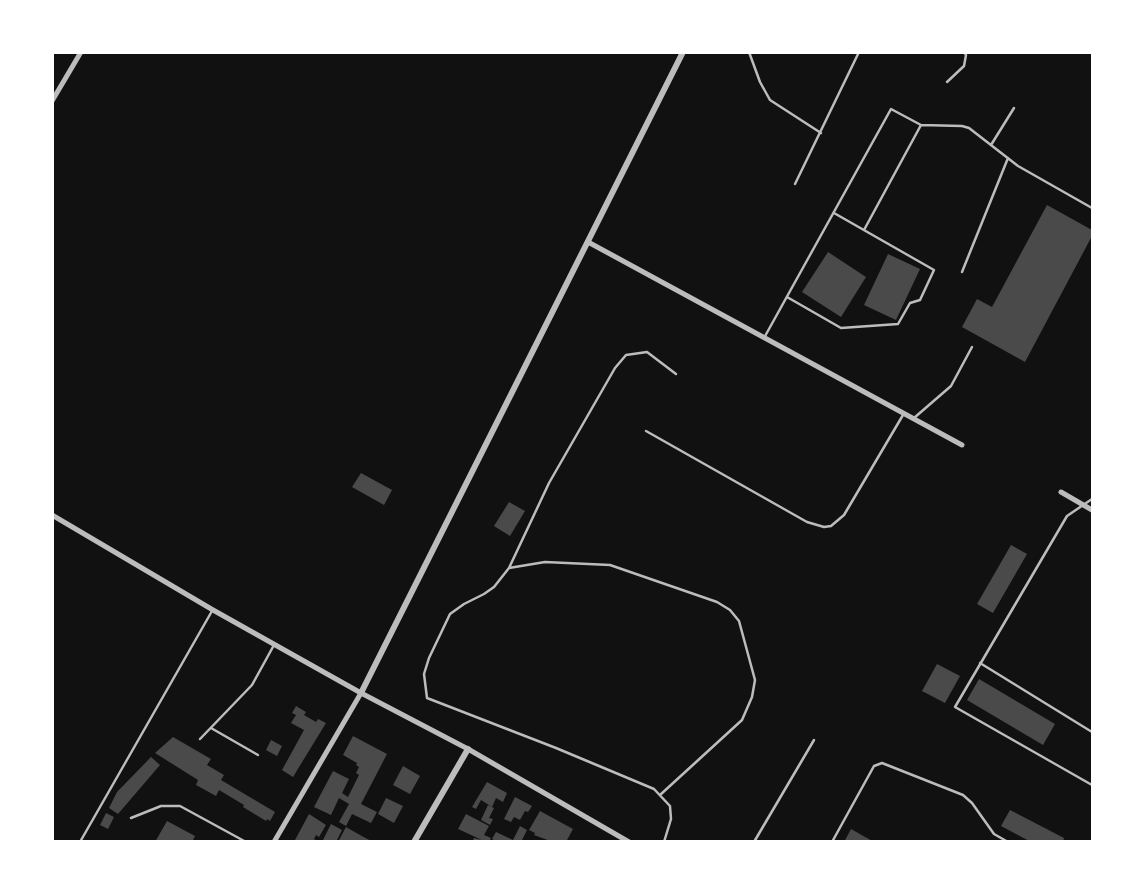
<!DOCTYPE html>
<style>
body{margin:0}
#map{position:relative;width:1145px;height:894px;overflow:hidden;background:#111;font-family:Raleway,sans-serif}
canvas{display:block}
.frame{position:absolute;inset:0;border:54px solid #fff;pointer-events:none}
</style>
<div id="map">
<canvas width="1145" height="894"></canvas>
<div class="frame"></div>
</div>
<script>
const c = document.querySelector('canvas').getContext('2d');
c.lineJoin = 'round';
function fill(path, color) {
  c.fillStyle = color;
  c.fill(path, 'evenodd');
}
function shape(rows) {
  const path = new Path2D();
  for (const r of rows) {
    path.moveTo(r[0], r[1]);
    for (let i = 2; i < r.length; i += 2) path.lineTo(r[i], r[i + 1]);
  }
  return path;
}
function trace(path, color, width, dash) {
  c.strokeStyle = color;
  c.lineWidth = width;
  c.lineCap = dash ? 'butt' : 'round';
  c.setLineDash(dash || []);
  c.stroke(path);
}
const building = shape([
 [1047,205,1092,230,1092,236,1025,362,962,327,977,299,992,307],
 [828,252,866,277,841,317,802,292],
 [888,254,920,269,896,320,864,305],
 [361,473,392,490,384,505,352,487],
 [509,502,525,511,510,536,494,526],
 [1011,545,1027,554,993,613,977,604],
 [937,664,960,676,945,703,922,691],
 [979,679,1055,724,1043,745,967,700],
 [296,706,306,712,304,715,316,722,318,719,326,723,293,777,282,770,304,730,291,723,296,715,292,713],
 [353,736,387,754,361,804,377,812,371,823,352,814,346,826,339,822,349,804,339,798,331,815,314,807,333,771,349,779,342,793,348,797,359,775,356,773,359,767,356,765,357,763,343,755],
 [173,737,211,759,207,765,224,775,221,780,275,812,270,821,267,819,266,821,243,807,244,805,219,790,216,796,196,785,198,780,155,753],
 [271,740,282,746,277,756,266,750],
 [151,757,160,765,118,814,109,808,117,792],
 [403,766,420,776,410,794,393,785],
 [487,782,507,793,503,802,496,798,492,807,481,800,476,809,472,807],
 [515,797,532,806,528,812,525,811,520,820,514,817,511,822,504,819],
 [386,798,403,806,394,823,378,814],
 [488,805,494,808,489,818,493,819,490,825,481,820],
 [1010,810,1064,838,1063,842,1031,842,1001,826],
 [540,811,573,829,566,842,553,842,534,835,535,833,529,830],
 [106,813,114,817,108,829,100,825],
 [309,814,326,825,319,837,316,835,314,839,318,842,298,842,295,840],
 [466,814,489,826,484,835,491,838,489,842,472,842,474,838,482,840,458,829],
 [167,821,195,836,192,842,155,842],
 [331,824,342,830,336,842,326,842,323,840],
 [520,826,527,830,521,842,497,842,492,839,496,832,513,840],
 [346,827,360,835,373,842,338,842],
 [851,829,874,842,844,842]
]);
const service = shape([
 [749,52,760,82,770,100,821,133],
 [947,82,964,66,966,55,964,52],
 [921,125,962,126,969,128,1018,166,1092,208],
 [991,145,1014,108],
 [795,184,859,52],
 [962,272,1008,158],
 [787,297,841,328,898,324,910,303,920,300,934,270,834,213],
 [764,338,891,109,921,125,864,230],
 [914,418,951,386,972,347],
 [646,431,807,522,824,527,831,526,844,515,903,415],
 [1092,499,1067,516,955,707,1092,785],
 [509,568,545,562,610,565,717,602,730,610,739,621,755,680,752,697,742,720,660,795],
 [980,663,1092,732],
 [211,728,258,755],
 [200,739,252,685,274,645],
 [131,818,161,806,180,806,246,842],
 [80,842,212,611],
 [664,842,671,819,670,806,654,789,556,748,427,698,424,674,429,658,450,614,464,604,484,594,494,587,509,568,549,483,615,368,626,355,647,352,676,374],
 [754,842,814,740],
 [832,842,874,766,882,763,963,795,972,803,994,834,1008,842]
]);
const minor = shape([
 [52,101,81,52],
 [588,242,962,445],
 [1061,492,1092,510],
 [52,515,213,610,361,693,468,749,629,842],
 [274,842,361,693]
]);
const tertiary = shape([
 [361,693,683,52],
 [414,842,468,749]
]);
fill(building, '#4a4a4a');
trace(service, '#bcbcbc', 2.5);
trace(minor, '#bcbcbc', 5);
trace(tertiary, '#bcbcbc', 6);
</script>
